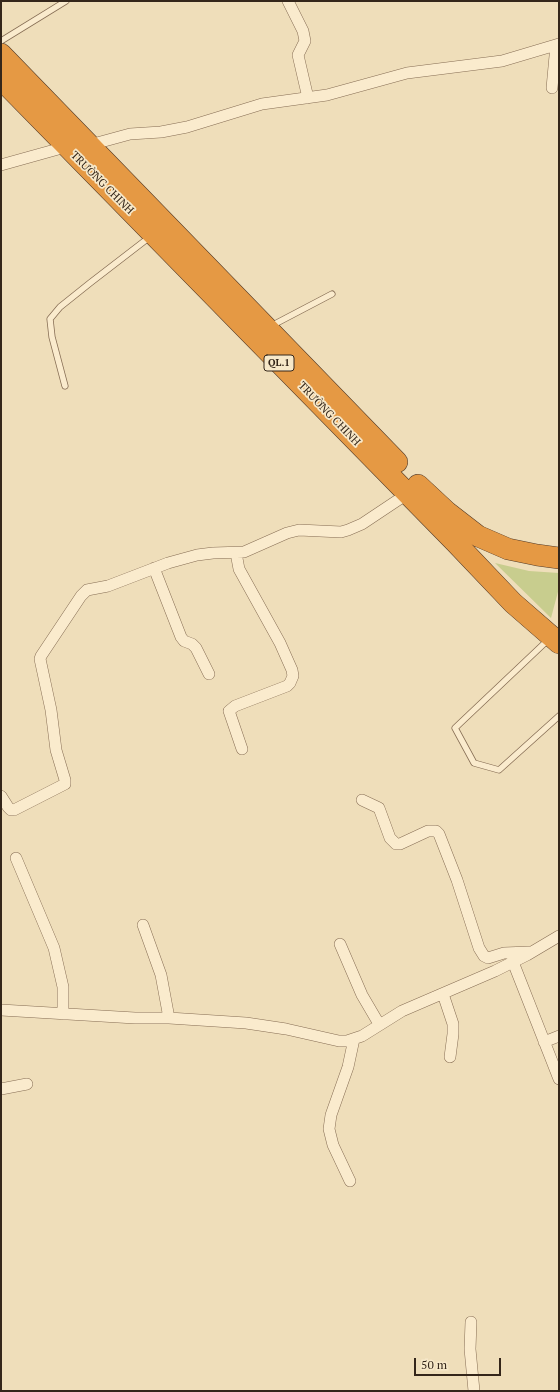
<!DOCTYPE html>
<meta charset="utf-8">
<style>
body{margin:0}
#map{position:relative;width:560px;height:1392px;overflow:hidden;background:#efdeba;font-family:"PT Serif",serif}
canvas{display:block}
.frame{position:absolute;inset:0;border:2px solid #34261a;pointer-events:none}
.scale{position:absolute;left:414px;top:1358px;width:87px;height:18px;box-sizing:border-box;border:2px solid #34261a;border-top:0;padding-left:5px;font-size:12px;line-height:14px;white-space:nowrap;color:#34261a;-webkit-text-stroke:3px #f7e8c9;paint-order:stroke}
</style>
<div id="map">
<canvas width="560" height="1392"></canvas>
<div class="frame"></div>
<div class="scale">50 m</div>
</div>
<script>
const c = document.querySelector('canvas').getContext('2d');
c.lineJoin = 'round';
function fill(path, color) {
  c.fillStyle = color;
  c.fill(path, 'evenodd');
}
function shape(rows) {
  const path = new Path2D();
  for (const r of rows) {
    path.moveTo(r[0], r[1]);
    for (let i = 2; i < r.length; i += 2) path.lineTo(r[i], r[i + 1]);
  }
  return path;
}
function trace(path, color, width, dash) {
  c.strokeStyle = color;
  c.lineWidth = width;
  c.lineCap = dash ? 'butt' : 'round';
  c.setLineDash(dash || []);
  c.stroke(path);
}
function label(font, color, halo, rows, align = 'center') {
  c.font = font + ' "PT Serif",serif';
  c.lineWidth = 3.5;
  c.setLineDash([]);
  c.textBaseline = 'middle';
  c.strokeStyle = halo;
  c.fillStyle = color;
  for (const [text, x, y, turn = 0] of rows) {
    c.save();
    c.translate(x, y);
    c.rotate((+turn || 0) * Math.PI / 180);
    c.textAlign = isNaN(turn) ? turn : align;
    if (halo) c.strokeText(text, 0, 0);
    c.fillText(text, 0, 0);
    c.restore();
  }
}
const green = shape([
 [495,563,529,571,559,573,559,588,551,618]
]);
const lane = shape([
 [1,41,66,1],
 [271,326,332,294],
 [65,386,52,337,50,319,60,307,90,283,151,236],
 [549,639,455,728,474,763,499,770,559,716]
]);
const street = shape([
 [288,1,303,31,305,41,298,55,308,98],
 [552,88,556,45],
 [86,146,130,134,161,132,187,127,262,104,327,95,407,73,502,61,559,44],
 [1,165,69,146],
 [236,553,239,569,280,643,292,670,293,676,290,683,287,686,235,706,229,711,242,749],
 [154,568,181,637,184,641,192,644,196,648,209,674],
 [1,796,8,807,11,810,14,810,65,784,65,780,56,750,51,710,40,659,41,656,81,596,87,590,108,586,168,563,197,555,213,553,244,552,287,533,299,530,341,532,348,530,362,524,407,494],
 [362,800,379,808,390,838,396,844,400,844,428,831,436,831,439,834,457,880,479,948,484,956,488,958,504,953,529,952],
 [16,858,54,948,63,987,63,1014],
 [143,925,161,975,169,1018],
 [340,944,362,995,379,1024],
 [513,962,559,1079],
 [443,994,453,1024,453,1034,450,1057],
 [1,1010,135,1018,169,1018,246,1023,286,1029,339,1041,347,1041,362,1036,402,1011,495,971,527,955,559,936],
 [544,1042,559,1036],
 [1,1089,27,1084],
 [350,1181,333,1145,329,1129,331,1115,348,1067,354,1039],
 [471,1322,470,1349,474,1391]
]);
const highway = shape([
 [1,54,397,462],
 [1,79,455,542,513,603,559,643],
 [418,485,447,512,478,536,508,549,537,555,559,558]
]);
const shields = [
 [279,363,30]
];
const shieldNames = [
 ["QL.1",279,363]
];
const streetNames = [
 ["TRƯỜNG CHINH",102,183,45],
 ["TRƯỜNG CHINH",329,414,46]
];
fill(green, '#c8cd8e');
trace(lane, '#866d54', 7);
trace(street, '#866d54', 12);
trace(highway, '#533b29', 22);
trace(lane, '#faebcd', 5.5);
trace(street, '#faebcd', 11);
trace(highway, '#e59944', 21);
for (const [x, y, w] of shields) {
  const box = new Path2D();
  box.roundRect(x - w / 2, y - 8, w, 16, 3);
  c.fillStyle = '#f7e8c9';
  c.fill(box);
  trace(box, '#34261a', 1);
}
label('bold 10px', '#34261a', null, shieldNames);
label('11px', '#34261a', '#f7e8c9', streetNames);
</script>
